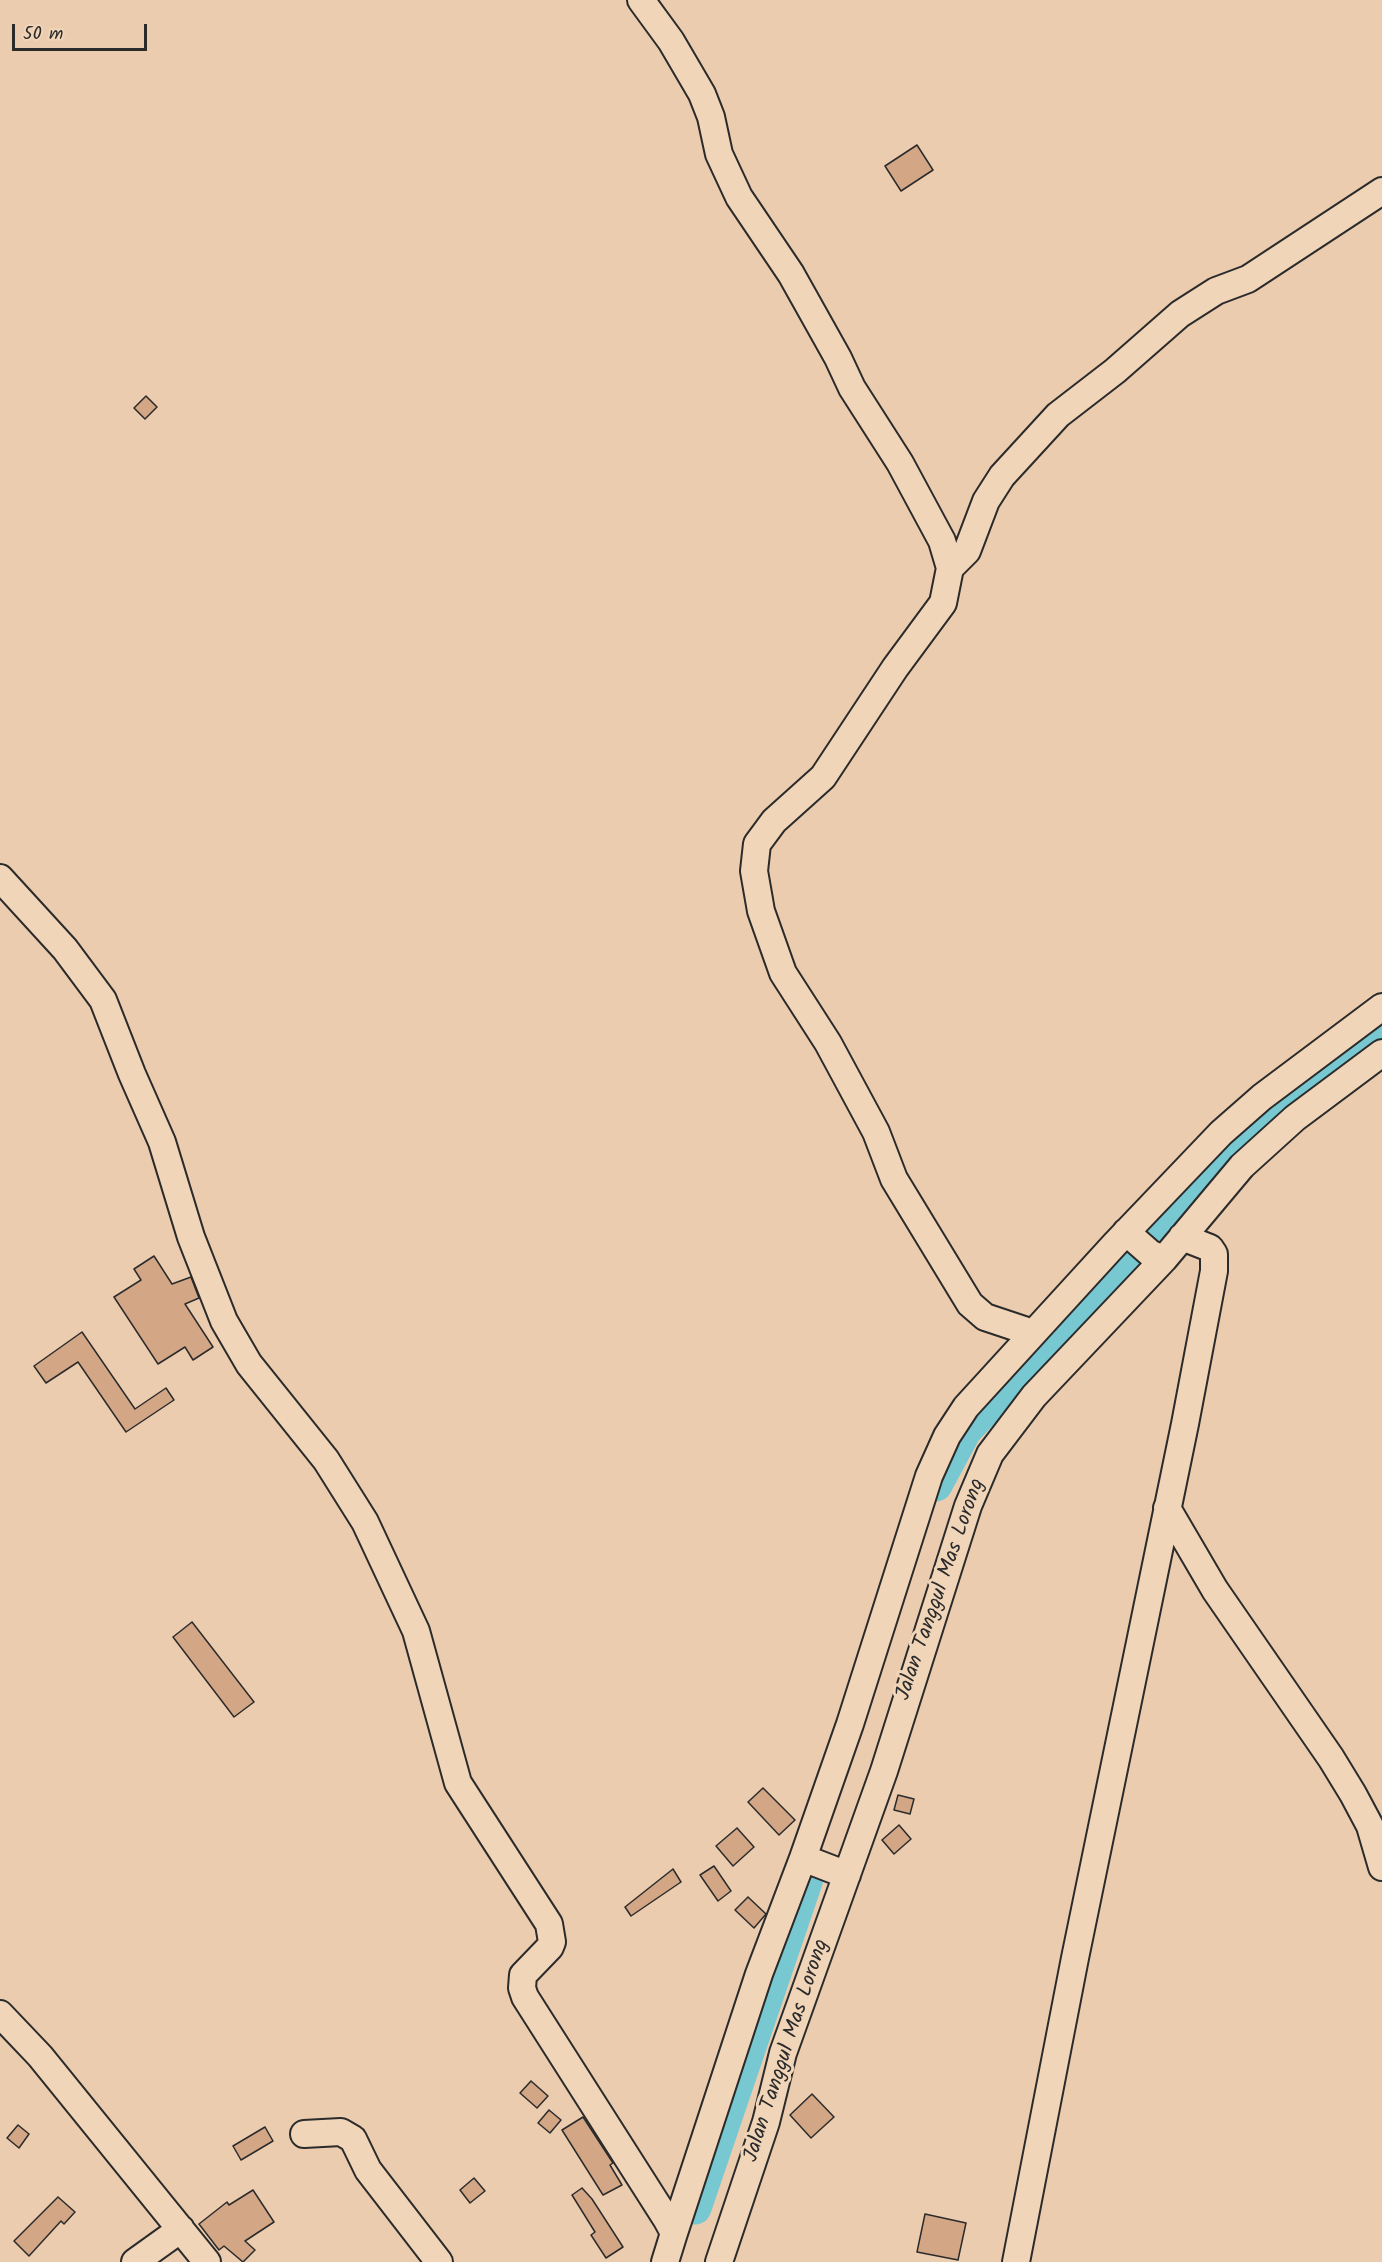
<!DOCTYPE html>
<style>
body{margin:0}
#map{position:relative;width:1382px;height:2262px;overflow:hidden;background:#ecccae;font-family:Kalam,sans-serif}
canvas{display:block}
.scale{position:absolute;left:12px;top:24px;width:135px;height:27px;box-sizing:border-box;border:3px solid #2b2b2b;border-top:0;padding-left:8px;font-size:18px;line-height:21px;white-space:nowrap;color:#2b2b2b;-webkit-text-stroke:4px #f1d5b8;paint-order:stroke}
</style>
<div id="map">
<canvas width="1382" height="2262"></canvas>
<div class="scale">50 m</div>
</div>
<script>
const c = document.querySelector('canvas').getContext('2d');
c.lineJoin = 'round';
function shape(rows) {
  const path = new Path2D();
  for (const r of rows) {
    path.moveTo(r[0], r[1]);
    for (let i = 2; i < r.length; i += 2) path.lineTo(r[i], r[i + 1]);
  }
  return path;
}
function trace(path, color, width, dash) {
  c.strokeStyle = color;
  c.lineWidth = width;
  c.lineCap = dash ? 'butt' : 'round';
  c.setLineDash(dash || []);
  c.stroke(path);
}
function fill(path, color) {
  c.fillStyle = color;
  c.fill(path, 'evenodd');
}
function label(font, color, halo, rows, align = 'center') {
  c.font = font + ' Kalam,sans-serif';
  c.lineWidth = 6;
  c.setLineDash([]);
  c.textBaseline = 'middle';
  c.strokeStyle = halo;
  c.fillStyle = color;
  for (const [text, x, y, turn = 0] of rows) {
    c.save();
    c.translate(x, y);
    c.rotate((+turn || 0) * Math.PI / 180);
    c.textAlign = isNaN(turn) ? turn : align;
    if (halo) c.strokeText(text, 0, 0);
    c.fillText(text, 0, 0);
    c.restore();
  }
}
const river = shape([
 [936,1485,965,1431,1239,1137,1382,1028],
 [695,2208,807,1879]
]);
const building = shape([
 [917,145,933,170,901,191,885,166,917,145],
 [146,396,157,407,145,419,134,408,146,396],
 [154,1256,172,1284,191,1277,199,1298,185,1304,213,1347,193,1360,185,1347,158,1364,114,1297,141,1280,134,1269,154,1256],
 [82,1332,135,1409,166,1388,174,1400,126,1432,78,1362,46,1383,34,1366,82,1332],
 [192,1622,254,1702,234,1717,173,1637,192,1622],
 [763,1788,795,1820,779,1835,748,1802,763,1788],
 [898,1795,914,1799,910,1814,894,1810,898,1795],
 [899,1825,911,1839,894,1854,882,1840,899,1825],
 [737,1828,754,1847,733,1866,716,1846,737,1828],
 [714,1866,731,1891,718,1901,700,1875,714,1866],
 [673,1869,681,1882,631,1916,625,1907,673,1869],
 [748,1897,766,1914,754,1928,735,1910,748,1897],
 [531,2081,548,2096,537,2108,520,2093,531,2081],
 [812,2094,834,2117,811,2138,790,2115,812,2094],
 [549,2110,561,2120,550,2133,538,2123,549,2110],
 [583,2117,613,2163,610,2165,622,2185,603,2195,562,2130,583,2117],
 [18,2125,29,2134,19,2148,7,2138,18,2125],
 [265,2127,273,2141,241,2160,233,2146,265,2127],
 [474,2178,485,2191,470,2203,460,2190,474,2178],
 [582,2188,592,2199,623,2247,606,2258,591,2235,595,2232,572,2195,582,2188],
 [253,2190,274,2222,245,2241,255,2250,243,2262,224,2246,219,2250,199,2224,227,2202,229,2205,253,2190],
 [58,2197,75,2212,64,2224,61,2221,29,2256,14,2241,58,2197],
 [925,2214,966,2223,958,2260,917,2252,925,2214]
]);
const minor = shape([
 [641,0,671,41,702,94,711,117,719,154,739,197,791,274,838,358,852,388,900,463,942,541,950,568,943,603,895,668,823,777,774,821,757,844,754,871,761,911,783,973,828,1043,876,1132,894,1179,970,1304,985,1317,1033,1333],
 [950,568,967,551,986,501,1002,476,1058,415,1115,371,1180,314,1216,291,1248,279,1382,191],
 [0,878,65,949,103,1000,132,1074,162,1142,191,1237,224,1321,249,1364,326,1460,365,1522,416,1631,458,1783,549,1924,552,1942,550,1947,523,1975,522,1988,525,1997,667,2220,674,2233,665,2262],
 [1126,1232,1151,1254,1164,1259],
 [1167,1508,1215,1590,1331,1758,1353,1794,1370,1826,1382,1867],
 [803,1858,850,1724,929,1476,947,1436,966,1407,1115,1244,1221,1133,1262,1097,1382,1007],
 [0,2014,40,2056,207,2262],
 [304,2134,341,2132,353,2139,368,2170,439,2262],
 [674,2233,759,1974,803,1858,847,1875],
 [135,2262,181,2229],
 [719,2262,766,2122,783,2053,884,1771,968,1506,990,1454,1034,1396,1164,1259,1242,1166,1295,1118,1382,1053],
 [1016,2262,1075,1958,1185,1424,1214,1271,1214,1254,1210,1248,1182,1237]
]);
const streetNames = [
 ["Jalan Tanggul Mas Lorong",942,1590,-71],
 ["Jalan Tanggul Mas Lorong",788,2051,-72]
];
trace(river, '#78c8d2', 33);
fill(building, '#d3a686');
trace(building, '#2b2b2b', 1.5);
trace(minor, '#2b2b2b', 30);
trace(minor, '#f1d5b8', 26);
label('21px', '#2b2b2b', '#f1d5b8', streetNames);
</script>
